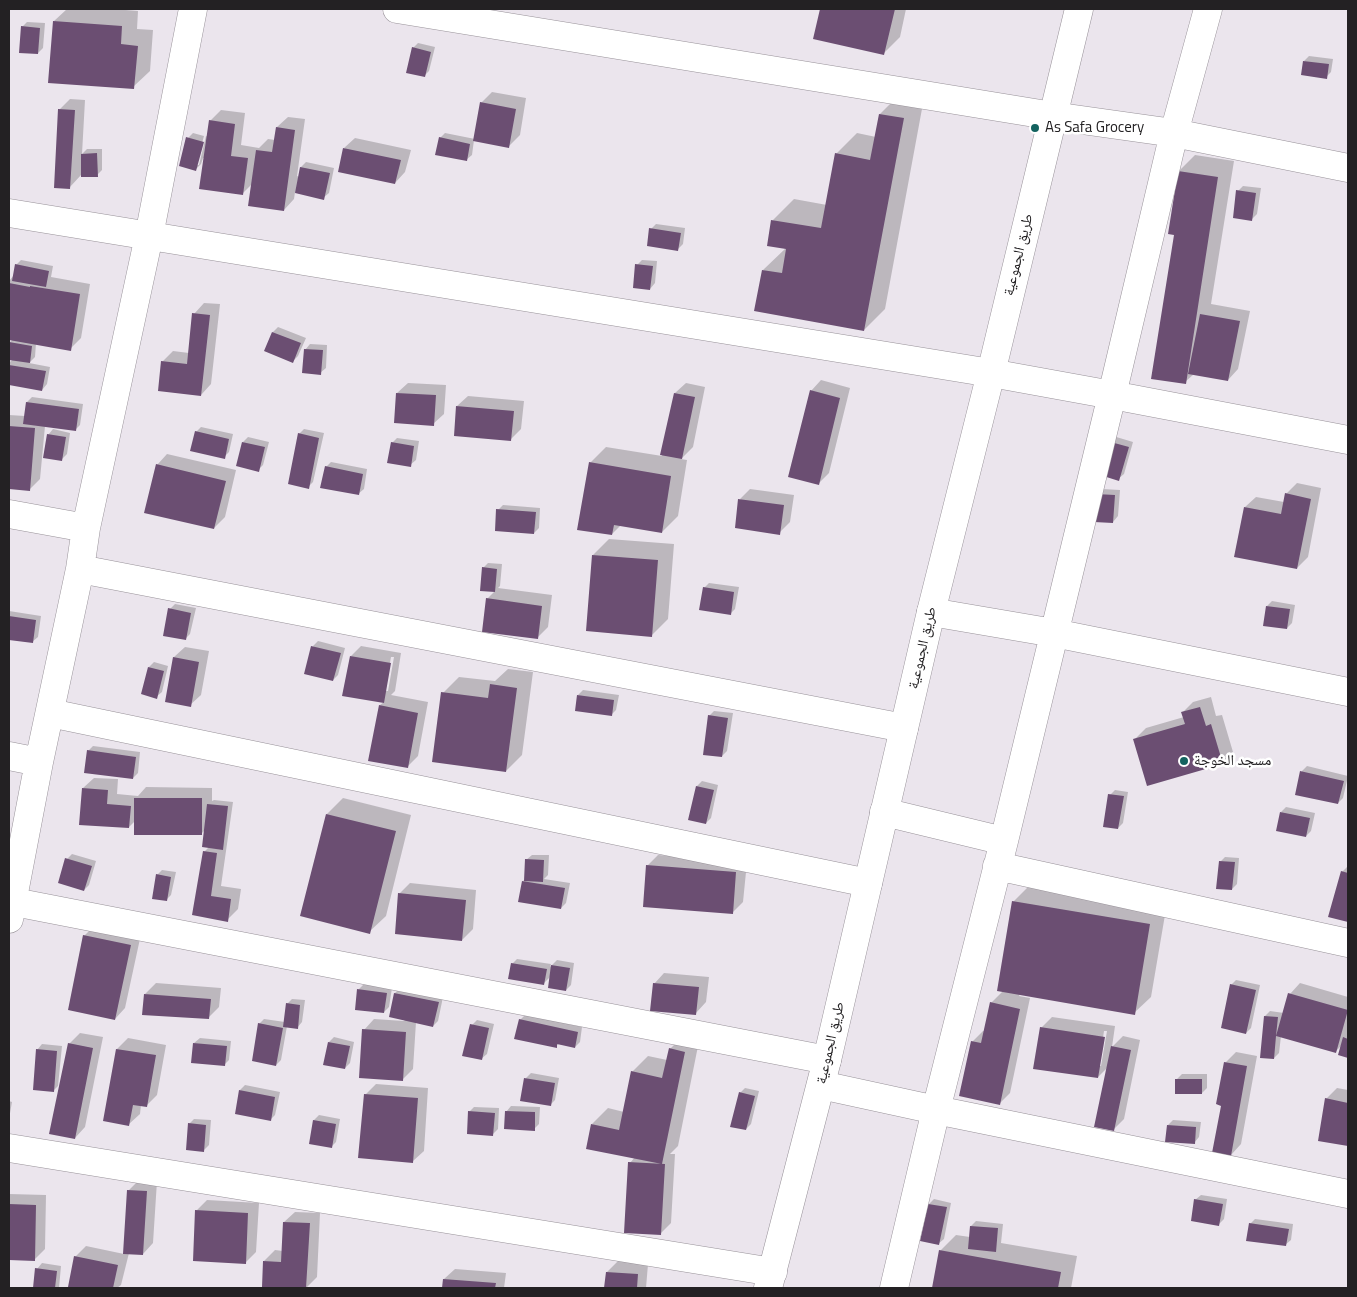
<!DOCTYPE html>
<meta charset="utf-8">
<style>
body{margin:0}
#map{position:relative;width:1357px;height:1297px;overflow:hidden;background:#ebe5ed;font-family:"Titillium Web",sans-serif}
canvas{display:block}
.frame{position:absolute;inset:0;border:10px solid #232123;pointer-events:none}
</style>
<div id="map">
<canvas width="1357" height="1297"></canvas>
<div class="frame"></div>
</div>
<script>
const c = document.querySelector('canvas').getContext('2d');
c.lineJoin = 'round';
function fill(path, color) {
  c.fillStyle = color;
  c.fill(path, 'evenodd');
}
function shape(rows) {
  const path = new Path2D();
  for (const r of rows) {
    path.moveTo(r[0], r[1]);
    for (let i = 2; i < r.length; i += 2) path.lineTo(r[i], r[i + 1]);
  }
  return path;
}
function trace(path, color, width, dash) {
  c.strokeStyle = color;
  c.lineWidth = width;
  c.lineCap = dash ? 'butt' : 'round';
  c.setLineDash(dash || []);
  c.stroke(path);
}
function label(font, color, halo, rows, align = 'center') {
  c.font = font + ' "Titillium Web","Noto Naskh Arabic",sans-serif';
  c.lineWidth = 5;
  c.setLineDash([]);
  c.textBaseline = 'middle';
  c.strokeStyle = halo;
  c.fillStyle = color;
  for (const [text, x, y, turn = 0] of rows) {
    c.save();
    c.translate(x, y);
    c.rotate((+turn || 0) * Math.PI / 180);
    c.textAlign = isNaN(turn) ? turn : align;
    if (halo) c.strokeText(text, 0, 0);
    c.fillText(text, 0, 0);
    c.restore();
  }
}
const shadow = shape([
 [67,9,113,9,138,11,137,29,153,30,150,71,133,87,54,21],
 [821,9,906,9,900,37,884,53,814,38],
 [27,22,45,23,43,48,38,53,22,27],
 [418,43,435,47,429,71,424,76,413,48],
 [1309,56,1333,59,1331,72,1326,77,1304,61],
 [492,92,526,98,520,135,509,146,474,140,472,155,466,160,440,138,445,133,475,139,481,103],
 [901,93,924,98,885,309,864,330,763,270,786,248,773,220,794,199,827,205,836,154,857,133,876,137,880,114],
 [70,99,85,100,82,154,87,149,102,149,102,170,97,175,81,175,70,187,60,109],
 [221,110,245,113,241,145,259,148,268,139,275,140,277,127,288,117,305,119,297,176,299,177,301,167,306,162,334,168,329,193,323,198,295,192,294,199,284,210,252,184,242,194,205,158,203,158,201,164,196,169,188,138,193,133,204,136,196,165,199,165,206,136,208,137,210,121],
 [355,138,411,150,405,172,395,183,344,148],
 [1195,155,1234,161,1211,304,1250,311,1238,369,1228,380,1194,374,1185,382,1175,234,1179,171],
 [1243,186,1261,188,1257,214,1252,219,1238,191],
 [656,224,685,228,683,244,678,249,651,229],
 [21,260,53,266,51,277,90,284,81,338,70,349,36,343,35,357,29,363,50,367,47,384,42,390,9,384,9,363,13,359,9,359,9,343,13,339,9,338,9,281,14,275,16,265],
 [642,260,657,261,655,283,650,289,637,265],
 [204,303,220,304,211,384,201,395,162,362,173,351,189,353,194,314],
 [278,327,306,338,298,356,293,361,265,351,273,332],
 [310,344,327,345,326,368,320,373,305,350],
 [821,380,850,388,829,473,819,483,811,391],
 [408,383,446,385,444,414,433,424,397,393],
 [686,383,705,387,693,447,681,459,687,460,678,516,662,532,621,525,612,534,590,463,606,447,662,456,675,393],
 [468,396,524,401,521,429,510,440,457,406],
 [32,397,83,404,80,425,75,430,45,426,40,479,29,490,9,488,9,415,25,416,27,402],
 [201,427,233,434,229,452,224,457,196,432],
 [53,429,70,433,67,454,62,459,48,435],
 [304,429,324,433,313,482,308,487,299,434],
 [1113,436,1133,442,1124,474,1118,479],
 [248,437,269,442,263,465,258,470,243,442],
 [397,438,419,441,416,460,410,465,392,443],
 [167,454,236,470,225,517,214,528,157,465],
 [331,462,367,469,364,489,358,494,326,467],
 [1297,483,1321,488,1308,557,1297,568,1245,507,1256,497,1284,502,1286,494],
 [750,489,794,495,790,522,779,533,740,499],
 [1102,489,1120,490,1118,516,1113,522,1095,520],
 [503,505,540,508,539,528,534,533,498,510],
 [609,539,674,544,668,619,652,635,593,555],
 [488,563,502,564,500,586,498,588,552,595,548,627,537,638,487,599,495,591,483,568],
 [709,583,739,587,735,609,730,614,704,588],
 [1272,601,1295,605,1292,623,1287,628,1267,606],
 [175,604,196,608,190,634,185,639,170,609],
 [9,611,41,616,38,637,32,642,9,638],
 [318,641,345,648,338,675,333,680,313,646],
 [361,646,401,653,395,691,391,695,428,702,418,756,407,767,380,705,384,702,351,656],
 [391,657,394,657,388,691,385,691],
 [185,647,209,651,201,695,190,705,174,657],
 [154,662,168,666,162,692,156,697,149,667],
 [508,669,533,672,522,755,506,771,443,693,459,677,495,681],
 [583,690,619,695,616,710,611,715,578,695],
 [1211,697,1216,716,1222,715,1233,752,1222,763,1135,739,1146,728,1184,717,1183,712,1193,702],
 [714,711,733,713,727,751,722,756,709,716],
 [93,746,140,752,138,773,133,778,88,751],
 [1307,766,1348,776,1343,798,1338,803,1296,794,1302,771],
 [94,778,118,779,117,794,138,796,146,787,212,788,212,801,214,800,233,802,221,886,241,889,238,909,227,920,194,914,204,852,209,847,205,830,201,834,135,821,129,827,83,788],
 [702,781,718,785,711,818,706,823,697,786],
 [1115,790,1128,792,1123,823,1118,828,1110,795],
 [343,798,411,815,386,916,369,932,301,915,327,814],
 [1286,807,1315,813,1311,831,1306,836,1281,812],
 [72,854,96,861,89,885,84,890,67,859],
 [532,855,549,855,548,875,544,879,570,883,566,903,561,908,523,881,526,879,526,860],
 [658,855,747,862,743,902,732,913,647,866],
 [1225,857,1239,858,1237,884,1232,889,1220,862],
 [1347,867,1348,867,1348,921,1330,916,1342,872],
 [162,870,176,872,171,895,166,900,157,875],
 [410,883,476,890,473,929,462,940,399,894],
 [1029,886,1166,909,1151,997,1134,1013,1020,994,1019,996,1030,998,1010,1093,999,1104,972,1042,983,1031,985,1031,991,1003,1003,991,1013,902],
 [95,925,141,934,125,1008,115,1019,84,936],
 [517,959,551,964,550,967,557,960,574,963,571,985,566,990,551,976,544,983,512,964],
 [664,973,709,977,706,1002,696,1013,654,984],
 [1236,980,1260,985,1251,1028,1246,1033,1231,985],
 [156,983,221,988,219,1007,208,1018,145,994],
 [1300,983,1348,997,1348,1057,1339,1054,1342,1045,1336,1051,1281,1036,1279,1053,1274,1058,1265,1016,1270,1011,1284,1013,1290,994],
 [364,984,392,988,389,1007,384,1012,356,1009,359,989],
 [400,988,443,997,438,1021,433,1026,416,1022,413,1069,402,1080,364,1030,374,1019,404,1021,405,1020,390,1016,395,993],
 [292,999,305,1000,302,1022,297,1028,287,1026,281,1060,276,1065,259,1024,264,1019,285,1022,287,1004],
 [525,1015,582,1027,580,1042,575,1047,559,1044,556,1046,520,1020],
 [1052,1017,1115,1026,1112,1047,1123,1036,1140,1040,1124,1119,1114,1129,1108,1067,1098,1077,1041,1028],
 [1104,1031,1107,1031,1101,1066,1099,1066],
 [477,1020,494,1024,487,1054,481,1059,472,1025],
 [80,1033,103,1037,85,1127,75,1138,69,1044],
 [686,1033,700,1036,678,1146,670,1154,675,1154,671,1223,660,1234,630,1163,635,1157,592,1124,608,1108,624,1112,632,1072,648,1056,667,1060,670,1049],
 [334,1037,354,1042,350,1063,345,1068,329,1042],
 [128,1038,166,1045,157,1095,146,1106,141,1105,140,1114,129,1124,105,1120,117,1049],
 [200,1038,231,1041,229,1060,224,1065,194,1043],
 [42,1044,62,1046,58,1086,53,1091,37,1050],
 [1236,1052,1257,1056,1241,1144,1231,1155,1222,1105,1225,1063],
 [531,1073,559,1078,555,1100,550,1105,522,1100,526,1078],
 [1182,1074,1207,1074,1207,1088,1202,1093,1177,1079],
 [376,1084,428,1088,424,1151,413,1161,365,1095],
 [245,1085,280,1092,275,1115,270,1120,240,1090],
 [745,1088,759,1091,751,1124,746,1129,740,1093],
 [1337,1088,1348,1090,1348,1144,1319,1140,1326,1099],
 [9,1101,12,1102,9,1119],
 [511,1106,540,1107,539,1124,534,1129,506,1112],
 [474,1107,499,1108,498,1129,493,1134,469,1112],
 [319,1115,340,1119,336,1142,331,1147,310,1143,314,1120],
 [194,1119,211,1120,209,1145,204,1150,189,1124],
 [1173,1120,1201,1122,1199,1137,1194,1143,1168,1125],
 [139,1180,157,1181,153,1243,143,1254,129,1253,121,1285,117,1288,79,1288,69,1286,75,1257,86,1246,124,1254,128,1191],
 [9,1194,46,1195,45,1249,34,1260,9,1259],
 [1201,1195,1227,1199,1224,1219,1219,1224,1195,1200],
 [934,1199,951,1203,944,1239,938,1244,922,1240,929,1204],
 [207,1200,259,1203,256,1252,245,1263,197,1210],
 [295,1212,320,1213,317,1277,306,1288,264,1261,275,1250,283,1251,284,1222],
 [1255,1219,1293,1224,1291,1240,1285,1245,1250,1224],
 [976,1221,1003,1224,1001,1243,1077,1256,1071,1288,933,1288,940,1251,956,1235,970,1237,971,1226],
 [618,1261,648,1264,646,1288,606,1288,607,1272],
 [42,1263,61,1266,59,1288,34,1288,37,1269],
 [455,1269,506,1273,504,1288,444,1288,444,1279]
]);
const building = shape([
 [820,9,895,9,884,55,813,39],
 [53,21,122,26,121,44,138,46,134,89,48,83],
 [21,26,40,28,38,54,19,53],
 [412,47,431,52,425,77,406,73],
 [1303,61,1329,64,1327,79,1301,75],
 [480,102,516,109,509,148,473,141],
 [58,109,75,110,70,189,54,188],
 [879,114,904,118,864,331,754,311,762,270,782,273,786,249,767,246,771,220,821,228,835,153,870,160],
 [209,120,235,124,231,156,248,158,243,195,199,189],
 [276,127,295,130,284,211,248,206,256,150,272,152],
 [186,137,204,142,196,171,179,166],
 [439,137,470,144,467,161,435,155],
 [343,148,401,160,395,184,338,172],
 [97,153,98,177,81,177,81,154],
 [300,167,330,173,324,200,295,193],
 [1178,171,1218,177,1186,384,1151,379,1174,235,1168,234],
 [1236,190,1256,193,1252,221,1233,218],
 [649,228,681,233,678,251,647,246],
 [15,264,49,271,46,287,12,281],
 [635,264,653,266,650,290,633,288],
 [9,283,30,287,30,286,80,294,71,351,9,340],
 [192,313,210,315,201,396,158,391,161,361,187,364],
 [1200,314,1240,321,1228,381,1188,374],
 [272,332,301,343,293,363,264,351],
 [9,342,32,346,30,363,9,360],
 [304,349,323,350,321,375,302,373],
 [9,365,46,371,42,391,9,385],
 [810,390,840,398,819,485,788,477],
 [396,393,436,395,434,426,394,423],
 [674,393,695,397,682,459,660,455],
 [26,402,79,409,76,431,23,424],
 [456,406,514,411,511,441,454,436],
 [9,426,35,428,30,491,9,489],
 [195,431,229,439,225,459,190,451],
 [298,433,319,438,309,489,288,484],
 [47,434,66,437,62,461,43,458],
 [1107,441,1129,447,1119,481,1097,474],
 [242,442,265,447,259,472,236,466],
 [391,442,414,446,411,467,387,463],
 [589,462,671,476,662,533,614,525,612,535,577,530],
 [156,464,226,481,214,529,144,513],
 [325,466,363,474,359,495,320,488],
 [1285,493,1311,499,1297,569,1234,557,1244,507,1281,514],
 [1096,494,1115,495,1113,523,1094,522],
 [738,499,784,505,780,535,735,528],
 [496,509,536,512,534,534,495,531],
 [592,555,658,560,652,637,586,631],
 [482,567,497,569,495,592,480,591],
 [703,587,734,592,731,615,699,610],
 [486,598,542,606,538,639,482,632],
 [1266,606,1290,609,1287,629,1263,626],
 [168,608,191,613,186,640,163,636],
 [9,616,36,620,33,643,9,640],
 [311,646,341,653,333,681,304,674],
 [350,656,391,663,384,703,342,696],
 [173,657,199,662,191,707,165,702],
 [148,667,164,671,157,699,141,694],
 [490,684,517,688,506,772,432,762,441,692,488,698],
 [577,695,614,700,612,716,575,711],
 [379,705,418,713,408,768,368,761],
 [1200,707,1206,726,1211,724,1223,764,1147,786,1133,739,1185,724,1181,712],
 [708,715,728,718,722,757,703,755],
 [87,750,136,757,133,779,84,773],
 [1300,771,1344,781,1338,804,1295,795],
 [696,786,714,790,706,824,688,820],
 [82,788,108,790,107,804,131,806,129,828,79,825],
 [1108,794,1124,796,1118,829,1103,827],
 [134,798,202,798,202,835,134,835],
 [207,804,228,806,223,850,202,847],
 [1280,812,1310,818,1306,837,1276,831],
 [326,814,396,831,370,934,300,916],
 [203,851,217,853,211,896,231,899,228,922,192,915],
 [65,858,92,866,84,891,58,883],
 [525,859,544,860,543,882,524,881],
 [1219,861,1235,862,1232,890,1216,889],
 [646,865,736,872,733,914,643,907],
 [1341,871,1348,873,1348,922,1328,917],
 [156,874,171,877,167,901,152,899],
 [522,881,565,888,561,909,518,902],
 [398,893,466,900,462,941,395,934],
 [1012,901,1150,924,1135,1015,997,991],
 [83,935,131,945,115,1020,68,1010],
 [511,963,547,969,544,985,508,979],
 [551,965,570,968,566,991,548,988],
 [653,983,699,987,696,1015,650,1011],
 [1230,984,1256,990,1246,1034,1221,1028],
 [357,989,387,993,384,1013,355,1010],
 [394,993,439,1002,433,1027,389,1017],
 [1288,993,1348,1010,1336,1053,1276,1036,1274,1059,1260,1058,1264,1016,1278,1017,1276,1036],
 [144,994,211,999,209,1019,142,1015],
 [990,1002,1020,1009,1000,1105,959,1096,971,1041,981,1043],
 [286,1003,300,1005,298,1029,283,1027],
 [519,1019,578,1032,575,1048,557,1044,557,1048,514,1039],
 [258,1023,283,1028,276,1066,252,1061],
 [470,1024,489,1028,482,1060,462,1056],
 [1040,1027,1105,1037,1098,1078,1033,1069],
 [362,1029,406,1032,403,1081,359,1078],
 [1343,1037,1348,1039,1348,1058,1338,1055],
 [328,1042,350,1046,345,1069,323,1065],
 [68,1043,93,1048,75,1139,49,1134],
 [193,1043,227,1046,225,1066,191,1063],
 [1111,1046,1131,1050,1114,1131,1094,1127],
 [669,1048,685,1052,662,1164,586,1149,591,1124,619,1130,631,1071,662,1078],
 [36,1049,57,1051,54,1092,33,1090],
 [116,1049,156,1055,147,1107,133,1105,129,1126,103,1121],
 [1224,1062,1247,1066,1231,1156,1212,1153,1221,1106,1216,1104],
 [524,1078,555,1083,551,1106,520,1101],
 [1175,1079,1202,1079,1202,1094,1175,1094],
 [239,1090,275,1097,271,1121,235,1114],
 [739,1092,755,1096,746,1130,730,1127],
 [364,1094,418,1098,413,1163,358,1158],
 [1325,1098,1348,1103,1348,1146,1318,1141],
 [468,1111,495,1113,493,1136,467,1134],
 [505,1111,535,1112,535,1131,504,1129],
 [313,1120,336,1124,332,1148,309,1144],
 [188,1123,206,1125,204,1152,186,1150],
 [1167,1125,1196,1127,1195,1144,1165,1142],
 [628,1162,665,1164,661,1235,624,1233],
 [127,1190,147,1191,143,1255,123,1254],
 [1194,1199,1223,1204,1219,1226,1191,1221],
 [9,1204,36,1205,35,1261,9,1260],
 [928,1204,947,1207,939,1245,920,1241],
 [195,1210,248,1213,246,1264,193,1261],
 [283,1222,310,1223,306,1288,262,1287,263,1261,281,1262],
 [1249,1223,1289,1229,1286,1246,1246,1241],
 [970,1226,998,1228,996,1252,968,1249],
 [939,1250,1061,1272,1058,1288,932,1288],
 [74,1256,118,1265,113,1288,73,1288,68,1287],
 [35,1268,57,1271,55,1288,33,1288],
 [606,1272,638,1274,637,1288,604,1288],
 [443,1279,496,1283,495,1288,442,1288]
]);
const street = shape([
 [397,9,1053,116,1174,133,1348,168],
 [9,213,991,373,1112,395,1348,440],
 [9,514,86,528],
 [80,569,904,728],
 [931,612,1054,633,1348,692],
 [50,713,868,883],
 [9,756,39,762],
 [884,812,1004,841],
 [997,866,1348,943],
 [9,901,827,1060],
 [9,919,39,762,80,569,86,528,149,236,193,9],
 [821,1085,936,1110,1348,1194],
 [9,1148,773,1272],
 [894,1288,936,1110,1004,841,1112,395,1174,133,1208,9]
]);
const secondary = shape([
 [768,1288,827,1060,931,612,991,373,1079,9]
]);
const markers = [
 [1035,128,5,"#13625f"],
 [1184,761,5,"#13625f"]
];
const poiNames = [
 ["As Safa Grocery",1045,128],
 ["مسجد الخوجة",1194,761]
];
const streetNames = [
 ["طريق الجموعية",1019,255,-76],
 ["طريق الجموعية",923,648,-77],
 ["طريق الجموعية",831,1043,-77]
];
fill(shadow, '#0003');
fill(building, '#6b4e72');
trace(street, '#989299', 29);
trace(secondary, '#989299', 29);
trace(street, '#fff', 28);
trace(secondary, '#fff', 28);
for (const [x, y, r, color] of markers) {
  const dot = new Path2D();
  dot.arc(x, y, r, 0, 2 * Math.PI);
  c.fillStyle = color;
  c.fill(dot);
  trace(dot, '#fff', 2);
}
label('15px', '#232123', '#fff', poiNames, 'left');
label('15px', '#232123', '#fff', streetNames);
</script>
